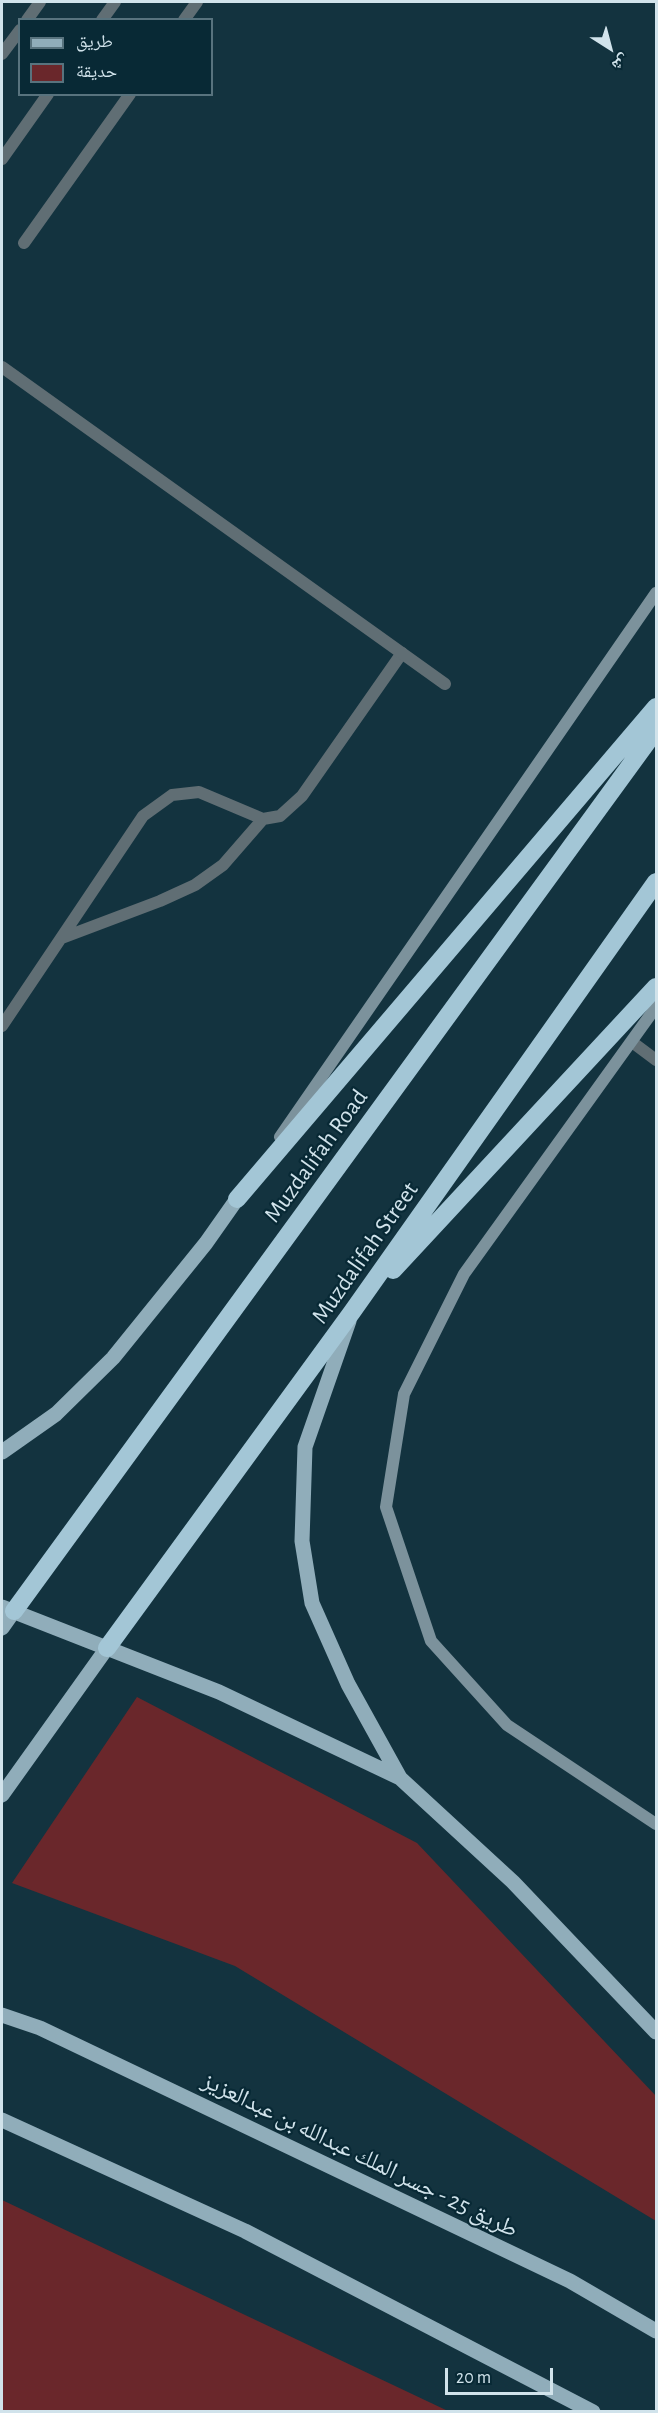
<!DOCTYPE html>
<meta charset="utf-8">
<style>
body{margin:0}
#map{position:relative;width:658px;height:2413px;overflow:hidden;background:#13333f;font-family:"Alegreya Sans","Noto Naskh Arabic",sans-serif}
canvas{display:block}
.frame{position:absolute;inset:0;border:3px solid #d1e3eb;pointer-events:none}
.legend{position:absolute;left:18px;top:18px;width:195px;height:78px;box-sizing:border-box;background:#082935;border:2px solid #58737e;margin:0;padding:8px 10px;list-style:none;font-size:18px;color:#d1e3eb}
.legend li{display:flex;align-items:center;gap:12px;height:30px}
.legend b{width:30px;border:2px solid #58737e}
.north{position:absolute;left:580px;top:18px;width:60px;height:60px;-webkit-text-stroke:4px #082935;paint-order:stroke;rotate:144deg;font-size:16px;font-weight:700;line-height:24px;text-align:center;color:#d1e3eb}
.north::after{content:'';display:block;margin:auto;width:21px;height:27px;background:#d1e3eb;clip-path:polygon(50% 0,100% 100%,50% 72%,0 100%)}
.scale{position:absolute;left:445px;top:2368px;width:108px;height:27px;box-sizing:border-box;border:3px solid #d1e3eb;border-top:0;padding-left:8px;font-size:18px;line-height:21px;white-space:nowrap;color:#d1e3eb;-webkit-text-stroke:4px #082935;paint-order:stroke}
</style>
<div id="map">
<canvas width="658" height="2413"></canvas>
<div class="frame"></div>
<ul class="legend">
<li><b style="height:8px;background:#90adba"></b>طريق</li>
<li><b style="height:16px;background:#6a272b"></b>حديقة</li>
</ul>
<div class="north">ش</div>
<div class="scale">20 m</div>
</div>
<script>
const c = document.querySelector('canvas').getContext('2d');
c.lineJoin = 'round';
function fill(path, color) {
  c.fillStyle = color;
  c.fill(path, 'evenodd');
}
function shape(rows) {
  const path = new Path2D();
  for (const r of rows) {
    path.moveTo(r[0], r[1]);
    for (let i = 2; i < r.length; i += 2) path.lineTo(r[i], r[i + 1]);
  }
  return path;
}
function trace(path, color, width, dash) {
  c.strokeStyle = color;
  c.lineWidth = width;
  c.lineCap = dash ? 'butt' : 'round';
  c.setLineDash(dash || []);
  c.stroke(path);
}
function label(font, color, halo, rows, align = 'center') {
  c.font = font + ' "Alegreya Sans","Noto Naskh Arabic",sans-serif';
  c.lineWidth = 4.5;
  c.setLineDash([]);
  c.textBaseline = 'middle';
  c.strokeStyle = halo;
  c.fillStyle = color;
  for (const [text, x, y, turn = 0] of rows) {
    c.save();
    c.translate(x, y);
    c.rotate((+turn || 0) * Math.PI / 180);
    c.textAlign = isNaN(turn) ? turn : align;
    if (halo) c.strokeText(text, 0, 0);
    c.fillText(text, 0, 0);
    c.restore();
  }
}
const green = shape([
 [137,1697,417,1843,656,2096,656,2221,235,1966,12,1883],
 [2,2200,448,2411,2,2411]
]);
const lane = shape([
 [62,938,160,901,195,885,223,865,263,819],
 [2,1026,143,816,172,795,199,792,263,819,280,816,302,796,402,653]
]);
const street = shape([
 [27,20,40,2],
 [102,20,115,2],
 [184,20,197,2],
 [2,54,20,30],
 [2,159,48,94],
 [24,243,130,94],
 [2,367,445,684],
 [632,1042,656,1060]
]);
const secondary = shape([
 [656,1007,464,1274,404,1394,386,1507,431,1641,507,1725,656,1824],
 [280,1137,656,593]
]);
const primary = shape([
 [349,1321,305,1447,302,1541,312,1603,348,1684,400,1778],
 [2,1452,56,1414,113,1358,206,1243,237,1199],
 [2,1607,219,1692,400,1778,513,1882,656,2032],
 [2,1628,14,1611],
 [2,1795,107,1648],
 [2,2015,40,2028,570,2281,656,2331],
 [2,2120,245,2231,593,2412]
]);
const highway = shape([
 [237,1199,656,707],
 [393,1270,656,987],
 [14,1611,656,730],
 [107,1648,352,1312,656,882]
]);
const streetNames = [
 ["Muzdalifah Road",316,1156,-54],
 ["Muzdalifah Street",365,1253,-55],
 ["طريق 25 - جسر الملك عبدالله بن عبدالعزيز",360,2155,26]
];
fill(green, '#6a272b');
trace(lane, '#606e74', 12);
trace(street, '#606e74', 12);
trace(secondary, '#7c929c', 12);
trace(primary, '#90adba', 15);
trace(highway, '#a3c6d6', 18);
label('24px', '#d1e3eb', '#082935', streetNames);
</script>
